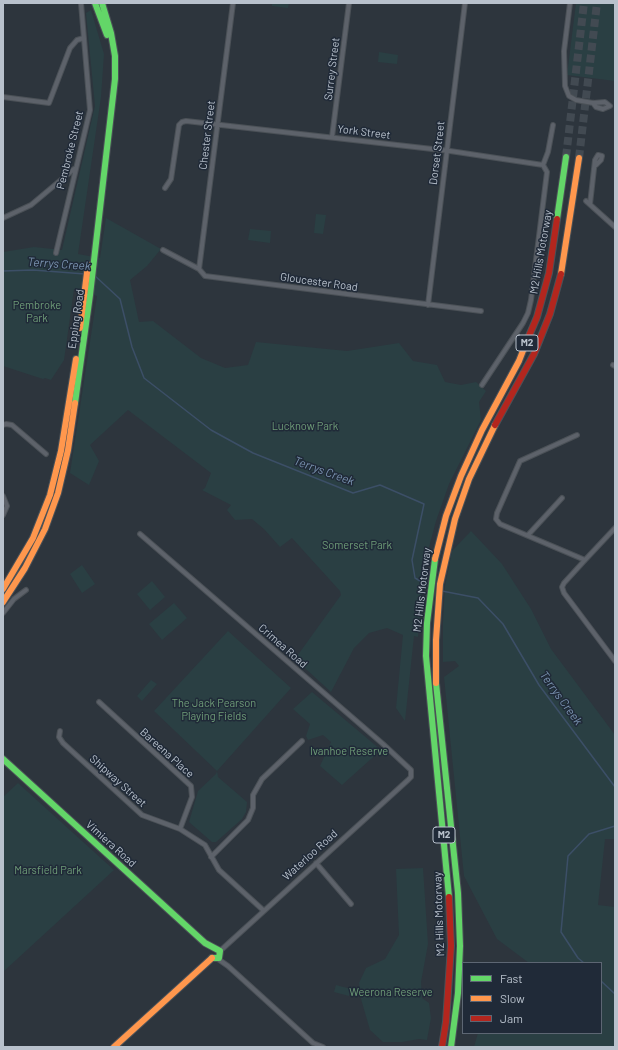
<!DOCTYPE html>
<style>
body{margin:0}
#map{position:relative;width:618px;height:1050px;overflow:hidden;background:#2d353d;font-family:Barlow,sans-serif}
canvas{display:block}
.frame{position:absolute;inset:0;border:4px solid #b8c1cc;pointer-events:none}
.legend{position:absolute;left:462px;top:962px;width:140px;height:72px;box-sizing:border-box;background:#202a38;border:1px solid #5d6673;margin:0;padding:5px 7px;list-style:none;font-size:12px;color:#b8c1cc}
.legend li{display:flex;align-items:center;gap:8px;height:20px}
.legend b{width:20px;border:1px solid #5d6673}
</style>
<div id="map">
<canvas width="618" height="1050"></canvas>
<div class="frame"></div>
<ul class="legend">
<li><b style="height:5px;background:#63d668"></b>Fast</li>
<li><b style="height:5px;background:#ff974d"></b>Slow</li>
<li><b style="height:5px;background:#b3261e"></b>Jam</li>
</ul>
</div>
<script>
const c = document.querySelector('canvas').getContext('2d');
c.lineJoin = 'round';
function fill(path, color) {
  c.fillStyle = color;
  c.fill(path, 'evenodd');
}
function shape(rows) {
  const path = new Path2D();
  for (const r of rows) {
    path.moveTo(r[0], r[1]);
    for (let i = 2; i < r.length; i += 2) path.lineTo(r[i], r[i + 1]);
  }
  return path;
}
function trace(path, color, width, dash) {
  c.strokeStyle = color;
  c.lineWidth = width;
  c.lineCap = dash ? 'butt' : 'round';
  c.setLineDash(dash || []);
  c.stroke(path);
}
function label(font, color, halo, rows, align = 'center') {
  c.font = font + ' Barlow,sans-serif';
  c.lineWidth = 3;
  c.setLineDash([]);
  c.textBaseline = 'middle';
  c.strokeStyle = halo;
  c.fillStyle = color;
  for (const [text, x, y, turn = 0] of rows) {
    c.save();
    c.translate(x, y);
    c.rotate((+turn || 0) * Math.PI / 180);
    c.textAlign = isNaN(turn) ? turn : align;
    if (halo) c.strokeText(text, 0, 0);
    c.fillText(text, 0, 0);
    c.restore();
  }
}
const green = shape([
 [272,3,289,3,288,8,272,6],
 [576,3,615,3,615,81,567,75],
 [91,10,104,54,101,97,78,254,100,258,106,218,161,249,147,266,130,280,139,322,153,321,201,358,225,368,248,365,256,342,347,351,399,343,413,361,437,365,445,382,461,385,476,382,486,391,479,402,481,420,449,484,436,521,424,566,418,637,414,636,405,721,396,708,403,635,387,628,369,633,354,648,331,692,295,659,341,595,340,591,292,538,280,547,264,529,252,519,235,520,227,510,231,505,202,490,205,488,211,473,128,410,90,445,99,461,89,485,70,473,97,296,74,289,64,360,51,380,45,378,43,379,3,366,3,252,34,247,62,250,95,106,86,13],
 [379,52,398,55,397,64,378,62],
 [316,214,326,215,323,234,314,233],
 [250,229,271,231,270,243,248,240],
 [471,531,502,564,531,609,551,649,615,735,615,839,605,839,598,905,615,907,615,1047,474,1047,478,1033,601,1033,601,963,529,963,497,939,464,876,444,677,459,666,455,661,443,662,443,621,445,586,452,551],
 [82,565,95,584,82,593,70,574],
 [152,581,165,597,150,610,137,594],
 [174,603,187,618,162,640,149,624],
 [228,631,291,688,217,771,218,777,247,802,246,812,242,819,216,842,212,842,189,822,198,791,216,774,217,771,154,711],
 [151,680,157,684,142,701,137,696],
 [312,692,381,750,342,785,320,766,331,742,323,735,308,740,306,736,310,724,293,709],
 [18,783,114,870,3,972,3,797],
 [423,868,428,944,421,982,422,998,429,1003,431,1018,427,1040,419,1039,402,1042,383,1042,370,1030,361,999,359,983,366,968,385,959,399,935,396,869],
 [336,985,351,989,349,996,334,992]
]);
const stream = shape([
 [3,271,33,270,85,274],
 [94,275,120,299,132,347,144,378,211,430,253,453,353,493,380,485,424,504,412,560,415,578,427,585],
 [442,591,478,598,503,624,539,685,615,787],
 [584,963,578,958,561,932,568,856,589,834,615,826],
 [601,981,615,994]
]);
const highwayTunnel = shape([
 [566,157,584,3],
 [579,158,597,3]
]);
const street = shape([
 [570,3,564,51,565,86,569,96,576,100,593,103,605,102,610,106,603,109,596,107,593,103],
 [3,97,49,103,70,48,77,40,84,38],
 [332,137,349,3],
 [165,188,171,179,179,125,182,122,186,121,450,151,543,165],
 [586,201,615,227],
 [590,204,595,160,598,155,602,156,601,160,596,165],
 [3,218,31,205,74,169],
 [163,250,199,269,205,276,481,311],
 [56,253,90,110,81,3],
 [199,269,233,3],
 [428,305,465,3],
 [613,365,615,366],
 [482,385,523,323,528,313,531,300,547,172,543,165,548,152,553,125],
 [3,425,6,424,12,425,46,454],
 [577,435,520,461,497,513,496,519,500,524,585,560],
 [3,496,7,506,3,515],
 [615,528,585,560,564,583,562,587,564,593,615,661],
 [140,534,383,744,411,770,411,777,408,780,220,951],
 [528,535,562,498],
 [3,613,14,599,26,590],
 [99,702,191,786,192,797,180,829],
 [60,731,59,737,63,743,142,815,180,829,205,845,219,870,263,910],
 [211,857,248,820,253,808,253,795,262,779,302,741],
 [316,863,351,904],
 [218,959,228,966,313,1043,323,1047]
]);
const fast = shape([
 [95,3,107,35],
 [557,219,566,157],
 [75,403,90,295,115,79,115,56,111,33,102,3],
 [435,559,427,623,426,656,449,897],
 [436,683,458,893,460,946,458,993,451,1047],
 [3,759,205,943,220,951,219,958,212,958]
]);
const slow = shape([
 [561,274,579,158],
 [80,328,88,265],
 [435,559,446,516,461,476,482,430,519,361,526,343],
 [3,589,33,538,50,495,61,451,76,359],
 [3,602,25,568,45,529,58,493,68,450,75,403],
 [436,683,436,640,440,584,455,519,469,479,495,425],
 [114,1047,212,958]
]);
const jam = shape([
 [526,343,537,317,549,273,557,219],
 [495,425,534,354,550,314,561,274],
 [442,1047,446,1022,451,946,449,897]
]);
const shields = [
 [527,343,22],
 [444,835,22]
];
const shieldNames = [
 ["M2",527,343],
 ["M2",444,835]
];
const streetNames = [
 ["Surrey Street",332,69,-83],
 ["York Street",364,132,7],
 ["Chester Street",207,135,-83],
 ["Pembroke Street",70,150,-76],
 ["Dorset Street",437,153,-83],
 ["M2 Hills Motorway",541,252,-80],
 ["Gloucester Road",319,282,8],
 ["Epping Road",76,319,-82],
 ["M2 Hills Motorway",422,590,-83],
 ["Crimea Road",283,646,41],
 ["Bareena Place",167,753,42],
 ["Shipway Street",118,781,42],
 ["Vimiera Road",111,844,42],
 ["Waterloo Road",310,855,-42],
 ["M2 Hills Motorway",439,914,-92]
];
const parkNames = [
 ["Pembroke",37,305],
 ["Park",37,318],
 ["Lucknow Park",305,426],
 ["Somerset Park",357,545],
 ["The Jack Pearson",214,703],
 ["Playing Fields",214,716],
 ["Ivanhoe Reserve",349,751],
 ["Marsfield Park",48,870],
 ["Weerona Reserve",391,992]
];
const waterNames = [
 ["Terrys Creek",59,264,4],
 ["Terrys Creek",324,471,20],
 ["Terrys Creek",561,698,54]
];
fill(green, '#2a3f43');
trace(stream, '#3c4f67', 1.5);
trace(highwayTunnel, '#424a52', 8, [8, 4]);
trace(street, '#4b5157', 6);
trace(fast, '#4b5157', 8);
trace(slow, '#4b5157', 8);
trace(jam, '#4b5157', 8);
trace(street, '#5d626a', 4);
trace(fast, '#63d668', 6);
trace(slow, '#ff974d', 6);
trace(jam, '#b3261e', 6);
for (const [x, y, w] of shields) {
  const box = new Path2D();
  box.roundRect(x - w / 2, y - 8, w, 16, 3);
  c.fillStyle = '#202a38';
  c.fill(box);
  trace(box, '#b8c1cc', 1);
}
label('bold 10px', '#b8c1cc', null, shieldNames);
label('11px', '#b8c1cc', '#202a38', streetNames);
label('11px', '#6f9d78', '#202a38', parkNames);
label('italic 12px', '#7992af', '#202a38', waterNames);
</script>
